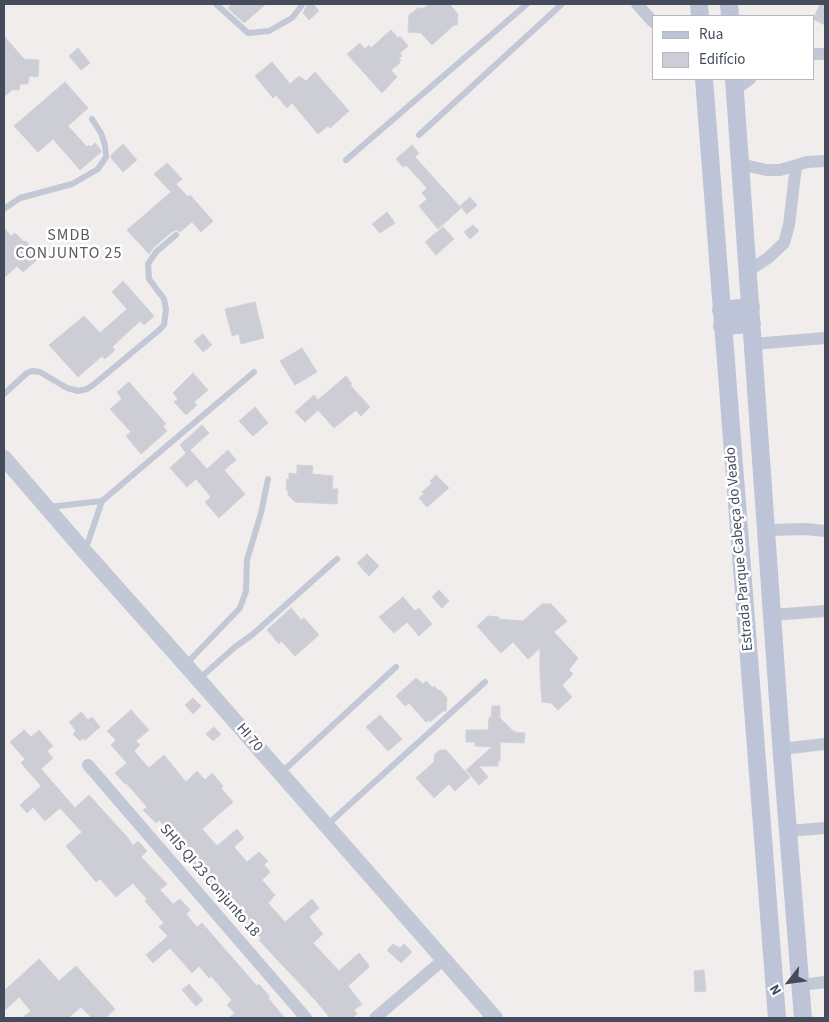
<!DOCTYPE html>
<meta charset="utf-8">
<style>
body{margin:0}
#map{position:relative;width:829px;height:1022px;overflow:hidden;background:#f0edec;font-family:"Source Sans 3",sans-serif}
canvas{display:block}
.frame{position:absolute;inset:0;border:5px solid #444b5b;pointer-events:none}
.legend{position:absolute;left:652px;top:15px;width:162px;height:65px;box-sizing:border-box;background:#fff;border:1px solid #b4b7bd;margin:0;padding:6px 9px;list-style:none;font-size:15px;color:#444b5b}
.legend li{display:flex;align-items:center;gap:10px;height:25px}
.legend b{width:25px;border:1px solid #b4b7bd}
.north{position:absolute;left:764px;top:957px;width:50px;height:50px;-webkit-text-stroke:4px #fff;paint-order:stroke;rotate:240deg;font-size:14px;font-weight:700;line-height:20px;text-align:center;color:#444b5b}
.north::after{content:'';display:block;margin:auto;width:18px;height:22px;background:#444b5b;clip-path:polygon(50% 0,100% 100%,50% 72%,0 100%)}
</style>
<div id="map">
<canvas width="829" height="1022"></canvas>
<div class="frame"></div>
<ul class="legend">
<li><b style="height:6px;background:#bec4d7"></b>Rua</li>
<li><b style="height:14px;background:#cccdd5"></b>Edifício</li>
</ul>
<div class="north">N</div>
</div>
<script>
const c = document.querySelector('canvas').getContext('2d');
c.lineJoin = 'round';
function fill(path, color) {
  c.fillStyle = color;
  c.fill(path, 'evenodd');
}
function shape(rows) {
  const path = new Path2D();
  for (const r of rows) {
    path.moveTo(r[0], r[1]);
    for (let i = 2; i < r.length; i += 2) path.lineTo(r[i], r[i + 1]);
  }
  return path;
}
function trace(path, color, width, dash) {
  c.strokeStyle = color;
  c.lineWidth = width;
  c.lineCap = dash ? 'butt' : 'round';
  c.setLineDash(dash || []);
  c.stroke(path);
}
function label(font, color, halo, rows, align = 'center') {
  c.font = font + ' "Source Sans 3",sans-serif';
  c.lineWidth = 5;
  c.setLineDash([]);
  c.textBaseline = 'middle';
  c.strokeStyle = halo;
  c.fillStyle = color;
  for (const [text, x, y, turn = 0] of rows) {
    c.save();
    c.translate(x, y);
    c.rotate((+turn || 0) * Math.PI / 180);
    c.textAlign = isNaN(turn) ? turn : align;
    if (halo) c.strokeText(text, 0, 0);
    c.fillText(text, 0, 0);
    c.restore();
  }
}
const building = shape([
 [232,4,266,4,244,23,228,8,232,4],
 [308,4,313,4,319,11,309,20,303,13,308,4],
 [430,4,449,4,458,14,457,25,454,25,432,45,421,33,408,32,409,15,418,8,424,8,430,4],
 [820,4,825,4,825,25,813,19,820,4],
 [391,30,398,38,400,36,408,46,400,53,402,56,399,58,401,60,399,61,400,63,391,70,397,77,382,93,347,54,360,43,365,49,369,45,371,48,391,30],
 [4,36,24,59,39,60,38,77,29,76,28,84,20,84,19,90,12,90,4,97,4,36],
 [78,48,90,63,81,70,69,56,78,48],
 [272,62,290,84,299,76,306,81,315,72,349,111,330,128,328,126,318,134,292,103,287,108,276,95,273,98,255,76,272,62],
 [65,82,88,108,68,126,87,147,89,145,91,147,95,143,100,149,101,152,80,170,53,139,38,152,14,126,65,82],
 [123,144,137,160,123,172,111,158,111,155,123,144],
 [412,145,419,153,415,157,461,208,438,229,419,206,427,199,422,193,427,188,406,165,403,167,396,159,412,145],
 [167,163,182,179,176,184,188,197,190,195,213,221,201,232,192,222,180,232,177,230,173,231,153,248,149,254,127,230,171,192,154,174,167,163],
 [470,197,477,205,467,214,460,206,470,197],
 [387,212,395,223,380,233,372,224,387,212],
 [473,225,479,231,470,239,464,232,473,225],
 [443,227,454,239,436,255,425,242,443,227],
 [4,228,11,236,15,233,24,242,26,241,40,257,23,272,17,266,4,278,4,228],
 [123,281,154,316,144,325,140,321,112,347,115,350,105,359,102,356,78,377,49,345,84,316,100,333,127,309,112,292,123,281],
 [255,302,264,338,241,344,239,334,232,336,225,309,255,302],
 [203,334,212,345,203,352,194,341,203,334],
 [302,348,317,372,295,385,280,361,302,348],
 [193,373,208,390,194,402,197,405,186,415,174,402,178,399,173,393,193,373],
 [346,376,352,384,350,385,370,407,361,416,356,410,334,428,318,410,305,422,295,412,314,395,318,400,346,376],
 [129,382,166,424,163,426,167,431,141,454,126,436,131,432,110,409,122,399,117,392,129,382],
 [255,407,268,423,253,436,239,421,255,407],
 [202,425,209,433,190,450,207,469,228,450,236,460,224,470,245,494,219,518,205,502,211,497,196,479,187,487,170,468,186,453,180,445,202,425],
 [297,465,313,466,312,474,333,476,332,489,338,489,337,504,295,502,288,495,288,490,286,490,287,479,289,479,289,473,297,474,297,465],
 [436,475,449,488,427,507,419,498,424,494,422,492,432,483,430,481,436,475],
 [367,554,379,566,369,576,357,563,367,554],
 [439,590,449,601,442,608,432,597,439,590],
 [403,597,415,611,419,608,432,624,419,636,407,622,394,633,379,617,403,597],
 [542,604,551,604,567,621,554,632,578,658,569,670,573,674,562,685,572,697,558,710,551,703,542,702,540,676,540,648,528,659,513,642,501,653,477,626,488,616,499,617,499,619,523,621,542,604],
 [291,608,301,620,304,618,319,635,295,656,281,641,279,644,267,630,291,608],
 [416,678,423,684,426,681,433,688,434,686,439,691,440,690,447,698,446,711,443,711,430,722,429,720,426,722,409,703,405,706,396,696,416,678],
 [193,698,201,706,193,714,185,705,193,698],
 [492,706,500,706,500,718,512,730,515,732,525,733,524,743,500,742,500,761,498,761,498,766,479,766,488,777,479,785,466,770,492,747,475,746,475,742,466,742,466,730,488,730,489,718,491,718,492,706],
 [131,710,149,730,136,741,140,745,134,751,149,768,164,755,186,782,197,771,205,780,212,773,223,786,221,788,233,802,202,829,217,846,237,829,244,838,234,847,247,862,259,852,268,861,264,865,270,872,262,880,275,895,268,903,285,922,312,899,319,908,309,917,323,934,313,943,339,971,359,953,368,964,369,967,348,986,362,1004,354,1010,357,1014,352,1018,330,1018,317,1002,270,952,259,940,261,938,182,851,184,849,159,820,156,823,143,810,147,807,126,783,125,784,115,773,127,763,111,745,116,740,107,731,131,710],
 [81,712,88,720,92,717,100,727,85,740,83,738,80,741,73,734,76,731,69,722,81,712],
 [380,715,402,739,388,751,366,727,380,715],
 [214,727,221,734,213,741,206,734,214,727],
 [24,730,31,737,39,730,53,746,47,751,53,758,41,769,75,808,89,795,128,838,133,846,138,841,147,851,141,857,167,884,160,890,173,904,180,899,190,910,186,914,197,927,202,923,257,986,259,984,270,997,268,998,285,1018,229,1018,235,1013,227,1005,232,1000,211,976,209,978,199,966,192,973,170,948,153,963,146,955,168,936,159,927,164,923,145,901,147,899,133,883,116,897,100,879,96,882,66,846,82,832,60,808,45,821,33,807,27,813,20,805,41,786,21,763,25,759,10,742,24,730],
 [440,750,446,750,470,777,455,791,449,784,434,798,416,778,434,762,435,754,440,750],
 [393,944,400,948,404,944,412,952,401,963,387,950,393,944],
 [39,959,59,981,76,966,115,1009,105,1018,92,1018,81,1007,68,1018,22,1018,31,1011,19,997,4,1011,4,991,39,959],
 [704,970,706,991,695,992,694,971,704,970],
 [189,984,203,1000,196,1006,182,990,189,984]
]);
const service = shape([
 [216,4,248,33,269,31,292,18,303,4],
 [419,135,562,4],
 [346,160,527,4],
 [4,209,20,198,72,184,98,169,106,157,105,145,101,133,92,119],
 [4,394,27,373,32,371,40,372,67,388,78,391,87,389,93,385,158,331,164,325,166,309,164,299,149,279,148,264,156,252,176,235],
 [49,507,102,501],
 [85,551,102,501,254,372],
 [186,664,240,608,246,591,247,560,261,513,268,479],
 [199,679,235,647,252,635,337,559],
 [281,773,396,667],
 [327,825,485,682]
]);
const minor = shape([
 [637,4,653,22],
 [813,54,825,54],
 [735,90,750,79],
 [740,164,766,170,780,170,807,162,825,161],
 [748,271,768,258,784,243,789,225,796,166],
 [753,344,825,338],
 [767,530,806,529,825,531],
 [772,615,825,611],
 [781,749,825,744],
 [88,765,306,1018],
 [788,831,825,828],
 [801,985,825,982],
 [375,1018,444,959]
]);
const tertiary = shape([
 [4,458,85,552,198,679,495,1018]
]);
const secondary = shape([
 [699,4,700,16],
 [729,4,730,16],
 [704,79,777,1018],
 [734,79,782,756,803,1018],
 [721,310,751,307],
 [722,326,752,324]
]);
const streetNames = [
 ["Estrada Parque Cabeça do Veado",740,549,-95],
 ["HI 70",249,738,49],
 ["SHIS QI 23 Conjunto 18",209,881,49]
];
const neighbourhoodNames = [
 ["SMDB",69,236],
 ["CONJUNTO 25",69,254]
];
fill(building, '#cccdd5');
trace(building, '#d0d1d9', 1);
trace(service, '#c2c8d5', 6);
trace(minor, '#c2c8d5', 12);
trace(tertiary, '#c2c8d5', 16);
trace(secondary, '#bec4d7', 18);
label('15px', '#444b5b', '#fff', streetNames);
c.letterSpacing = '1px';
label('16px', '#595b62', '#fff', neighbourhoodNames);
c.letterSpacing = '0px';
</script>
